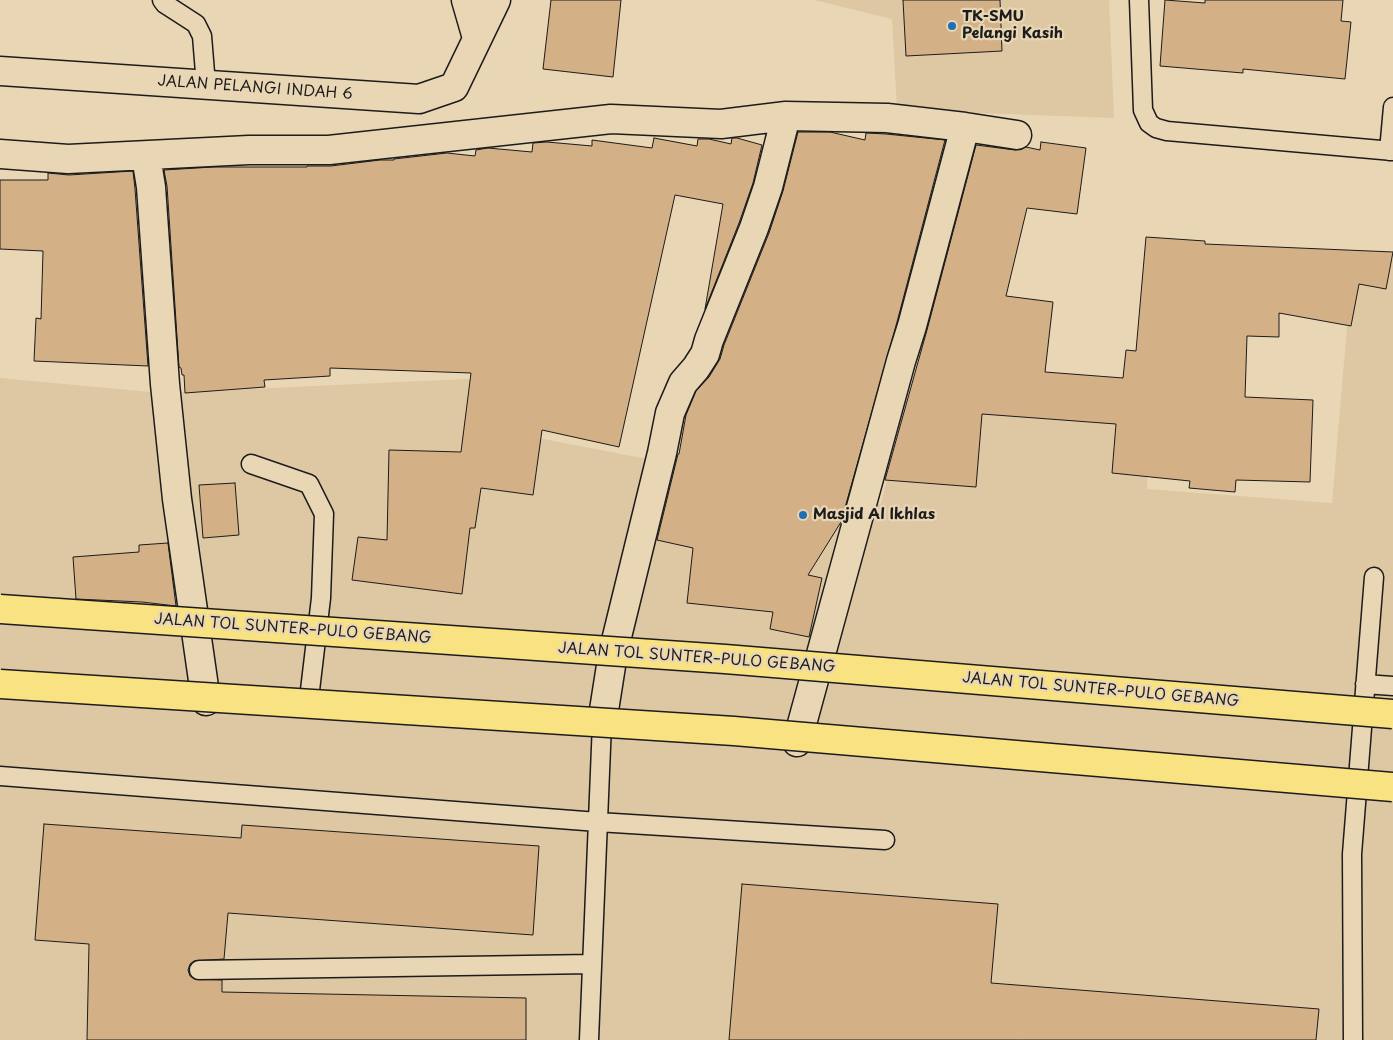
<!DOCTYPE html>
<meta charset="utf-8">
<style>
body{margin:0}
canvas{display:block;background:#e8d6b4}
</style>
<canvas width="1393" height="1040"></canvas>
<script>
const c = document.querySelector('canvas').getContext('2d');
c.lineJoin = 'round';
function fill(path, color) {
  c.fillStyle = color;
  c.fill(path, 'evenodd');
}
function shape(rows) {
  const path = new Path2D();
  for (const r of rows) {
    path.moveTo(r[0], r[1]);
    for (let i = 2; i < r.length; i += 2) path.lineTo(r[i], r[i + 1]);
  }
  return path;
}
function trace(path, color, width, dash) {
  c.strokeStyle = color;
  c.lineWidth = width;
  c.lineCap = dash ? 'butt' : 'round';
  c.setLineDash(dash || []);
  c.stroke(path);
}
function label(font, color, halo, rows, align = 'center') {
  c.font = font + ' "Playpen Sans",sans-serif';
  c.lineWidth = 4.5;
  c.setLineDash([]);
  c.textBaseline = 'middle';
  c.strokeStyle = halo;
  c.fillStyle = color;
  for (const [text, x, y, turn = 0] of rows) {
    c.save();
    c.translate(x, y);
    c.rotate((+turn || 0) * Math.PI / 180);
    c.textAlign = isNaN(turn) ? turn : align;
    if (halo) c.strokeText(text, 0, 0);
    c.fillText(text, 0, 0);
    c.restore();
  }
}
const built = shape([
 [814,0,1109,0,1114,118,897,110,892,19],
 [1353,256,1393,259,1393,1040,0,1040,0,378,161,393,489,378,481,427,881,504,905,408,1149,425,1147,489,1332,503]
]);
const building = shape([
 [551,0,621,0,613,77,543,69,551,0],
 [903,0,1000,0,1002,51,906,56,903,0],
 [1165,0,1205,3,1205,0,1343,0,1341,21,1351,22,1345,79,1243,69,1243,73,1160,66,1165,0],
 [798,132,830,132,865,140,866,133,886,134,945,140,897,322,841,522,808,575,822,578,809,637,770,629,773,612,687,603,693,548,657,540,678,454,679,454,686,415,696,391,709,377,720,359,724,345,769,233,783,191,798,132],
 [654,138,697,146,698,139,709,139,731,144,732,138,737,138,762,145,753,183,739,223,705,309,723,204,675,195,619,447,542,430,533,495,481,488,475,528,470,528,462,594,352,580,358,537,387,540,389,450,461,452,471,373,330,368,330,376,264,380,265,387,185,393,184,375,182,375,181,368,179,367,167,186,164,170,213,167,307,167,307,166,331,166,380,160,394,160,394,159,447,153,475,156,476,150,488,148,532,152,533,143,547,142,592,146,592,140,652,148,654,138],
 [1041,142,1086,148,1077,214,1027,208,1006,296,1053,302,1045,372,1123,378,1126,350,1136,351,1146,237,1205,241,1205,244,1393,252,1386,289,1359,284,1351,326,1279,313,1279,337,1247,336,1245,397,1313,400,1310,482,1236,480,1235,492,1189,488,1190,481,1112,473,1116,424,982,414,976,487,885,480,927,330,976,145,1015,150,1026,147,1040,150,1041,142],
 [133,171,135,189,148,366,34,361,36,318,41,319,43,251,0,249,0,180,48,180,48,173,69,175,133,171],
 [235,483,239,535,203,538,199,485,235,483],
 [168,543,176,606,142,602,76,599,73,557,139,552,139,545,168,543],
 [44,824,241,838,242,825,539,846,533,935,228,913,224,959,194,961,190,964,188,970,190,976,194,979,222,980,222,992,526,998,526,1040,87,1040,89,944,35,940,44,824],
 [742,884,998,904,991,983,1319,1009,1316,1040,729,1040,742,884]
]);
const lane = shape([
 [162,0,165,4,196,24,202,36,206,85],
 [1139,0,1143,110,1149,123,1156,128,1167,131,1393,151],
 [1389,151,1393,107],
 [251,464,309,484,324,514,321,598,308,707],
 [1365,684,1393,686],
 [0,776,598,822,885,840],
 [199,970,592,964],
 [589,1040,602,723],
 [1353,1040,1352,854,1374,577]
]);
const street = shape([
 [466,0,477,38],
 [0,71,419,99,454,87,496,0],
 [0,154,68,159,249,150,329,150,611,119,721,124,786,116,887,118,965,127,1017,135],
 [146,156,151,187,165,384,177,499,206,701],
 [602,723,613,653,662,453,670,413,683,383,696,368,705,354,709,340,754,228,768,187,786,116],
 [797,742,901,361,912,326,965,127]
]);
const highwayBridge = shape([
 [0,609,725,659,1393,714],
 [0,684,734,731,1393,787]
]);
const markers = [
 [952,26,5,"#1f6fb2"],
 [803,515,5,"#1f6fb2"]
];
const poiNames = [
 ["TK-SMU",962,17],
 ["Pelangi Kasih",962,34],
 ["Masjid Al Ikhlas",813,515]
];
const streetNames = [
 ["JALAN PELANGI INDAH 6",255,88,4],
 ["JALAN TOL SUNTER–PULO GEBANG",293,629,4],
 ["JALAN TOL SUNTER–PULO GEBANG",697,658,4],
 ["JALAN TOL SUNTER–PULO GEBANG",1101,690,5]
];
fill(built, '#dec8a3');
fill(building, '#d3b086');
trace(building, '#1c1c1c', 1);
trace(lane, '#1c1c1c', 21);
trace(street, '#1c1c1c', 31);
trace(lane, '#e8d6b4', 18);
trace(street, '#e8d6b4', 28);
trace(highwayBridge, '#1c1c1c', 31, []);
trace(highwayBridge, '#f8e281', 28);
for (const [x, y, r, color] of markers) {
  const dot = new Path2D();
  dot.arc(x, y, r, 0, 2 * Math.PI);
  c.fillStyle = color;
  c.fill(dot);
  trace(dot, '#e8d6b4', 2);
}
label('bold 15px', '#1c1c1c', '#e8d6b4', poiNames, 'left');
label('15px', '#1c1c1c', '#e8d6b4', streetNames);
</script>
